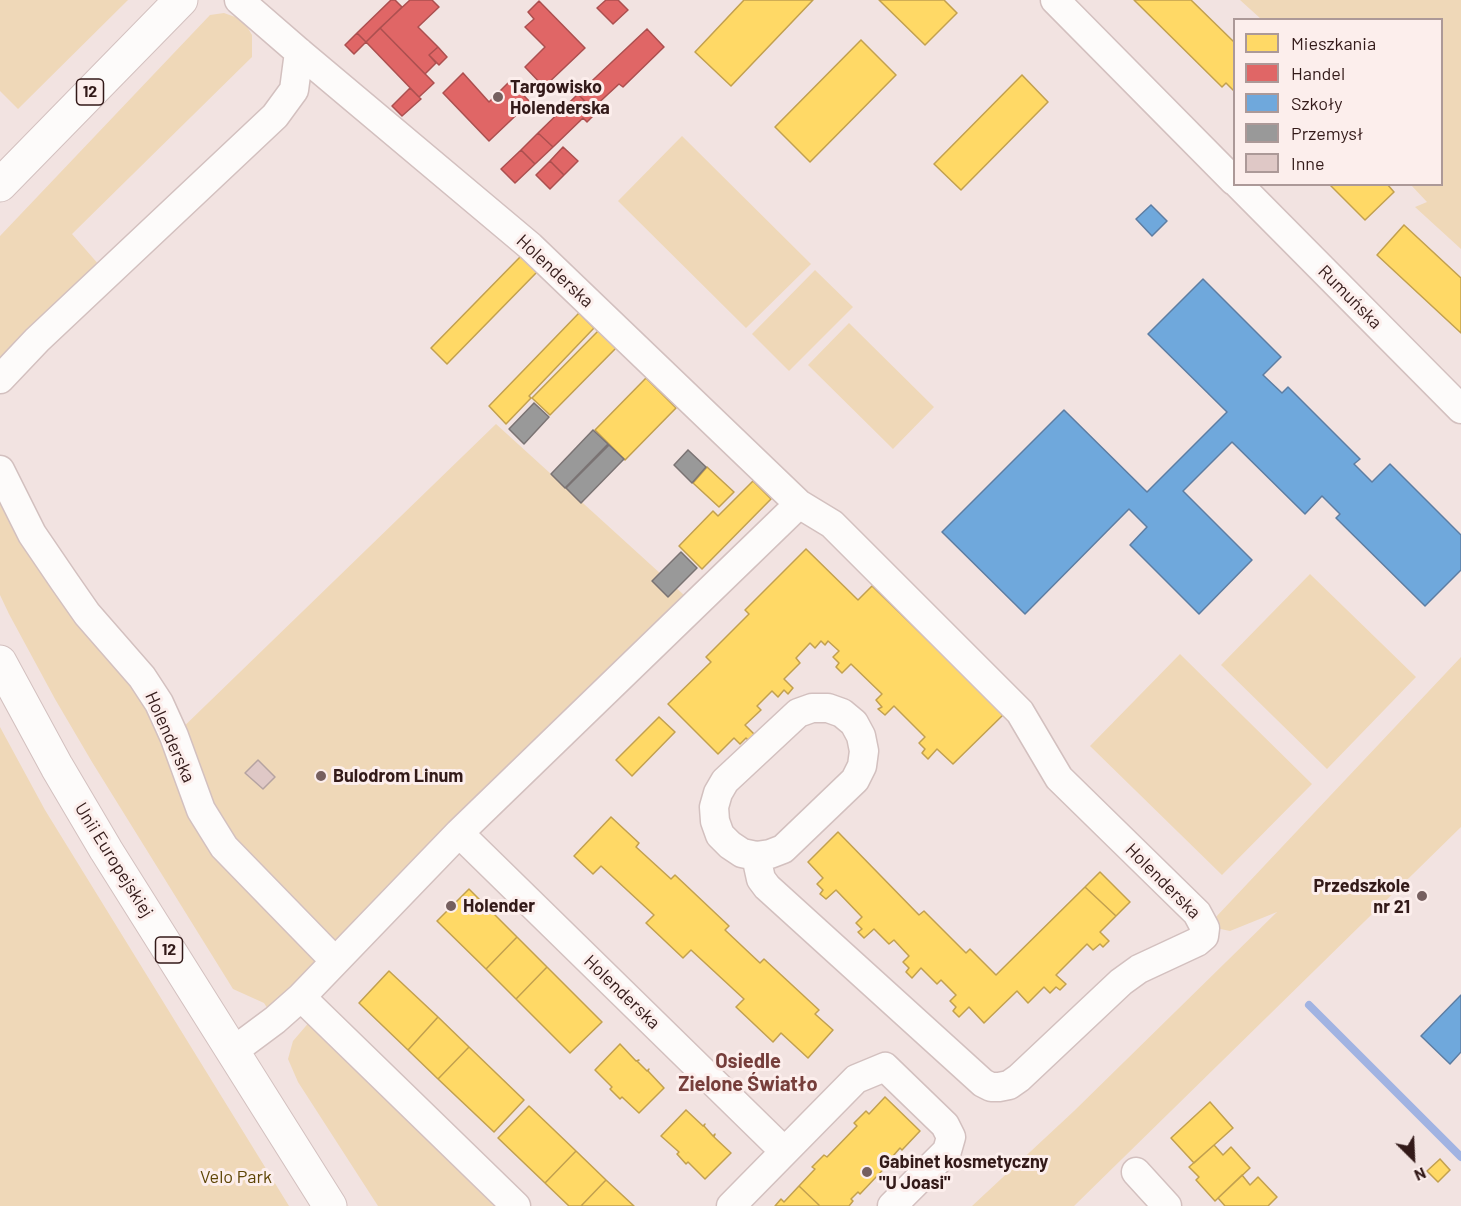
<!DOCTYPE html>
<meta charset="utf-8">
<style>
body{margin:0}
#map{position:relative;width:1461px;height:1206px;overflow:hidden;background:#f2e3e1;font-family:Barlow,sans-serif}
canvas{display:block}
.legend{position:absolute;left:1233px;top:18px;width:210px;height:168px;box-sizing:border-box;background:#fceeec;border:2px solid #ac9998;margin:0;padding:8px 10px;list-style:none;font-size:18px;color:#331a19}
.legend li{display:flex;align-items:center;gap:12px;height:30px}
.legend b{width:30px;border:2px solid #ac9998}
.north{position:absolute;left:1383px;top:1128px;width:60px;height:60px;-webkit-text-stroke:4px #fceeec;paint-order:stroke;rotate:156deg;font-size:16px;font-weight:700;line-height:24px;text-align:center;color:#331a19}
.north::after{content:'';display:block;margin:auto;width:21px;height:27px;background:#331a19;clip-path:polygon(50% 0,100% 100%,50% 72%,0 100%)}
</style>
<div id="map">
<canvas width="1461" height="1206"></canvas>
<ul class="legend">
<li><b style="height:16px;background:#ffd966"></b>Mieszkania</li>
<li><b style="height:16px;background:#e06666"></b>Handel</li>
<li><b style="height:16px;background:#6fa8dc"></b>Szkoły</li>
<li><b style="height:16px;background:#999"></b>Przemysł</li>
<li><b style="height:16px;background:#dfc8c6"></b>Inne</li>
</ul>
<div class="north">N</div>
</div>
<script>
const c = document.querySelector('canvas').getContext('2d');
c.lineJoin = 'round';
function fill(path, color) {
  c.fillStyle = color;
  c.fill(path, 'evenodd');
}
function shape(rows) {
  const path = new Path2D();
  for (const r of rows) {
    path.moveTo(r[0], r[1]);
    for (let i = 2; i < r.length; i += 2) path.lineTo(r[i], r[i + 1]);
  }
  return path;
}
function trace(path, color, width, dash) {
  c.strokeStyle = color;
  c.lineWidth = width;
  c.lineCap = dash ? 'butt' : 'round';
  c.setLineDash(dash || []);
  c.stroke(path);
}
function label(font, color, halo, rows, align = 'center') {
  c.font = font + ' Barlow,sans-serif';
  c.lineWidth = 6;
  c.setLineDash([]);
  c.textBaseline = 'middle';
  c.strokeStyle = halo;
  c.fillStyle = color;
  for (const [text, x, y, turn = 0] of rows) {
    c.save();
    c.translate(x, y);
    c.rotate((+turn || 0) * Math.PI / 180);
    c.textAlign = isNaN(turn) ? turn : align;
    if (halo) c.strokeText(text, 0, 0);
    c.fillText(text, 0, 0);
    c.restore();
  }
}
const green = shape([
 [0,0,128,0,18,109,0,91],
 [1240,0,1461,0,1461,249,1415,207,1427,202,1411,185,1442,184,1442,20,1261,19],
 [224,13,238,18,246,25,252,35,252,57,72,234,107,274,0,379,0,236,210,15],
 [682,136,811,264,746,328,618,201],
 [815,270,853,307,789,371,752,334],
 [849,323,934,407,893,449,808,365],
 [496,424,695,605,275,1020,264,1003,233,989,92,762,55,699,9,614,0,595,0,470,174,736],
 [1310,574,1416,677,1327,769,1221,665],
 [1180,654,1312,784,1222,875,1090,746],
 [1461,657,1461,827,1074,1206,972,1206,1074,1111,1277,912,1230,931,1216,928,1215,918],
 [0,727,45,810,289,1206,0,1206],
 [317,1013,516,1206,378,1206,298,1082,288,1059,293,1041]
]);
const homes = shape([
 [744,0,813,0,731,86,695,52,744,0],
 [879,0,944,0,957,13,925,45,879,0],
 [1134,0,1191,0,1234,42,1234,91,1226,83,1222,87,1134,0],
 [861,40,896,75,810,162,775,127,861,40],
 [1022,75,1048,102,961,190,934,164,1022,75],
 [1329,184,1387,184,1394,192,1365,220,1329,184],
 [1404,225,1461,278,1461,333,1377,255,1404,225],
 [521,256,537,272,447,364,431,348,521,256],
 [579,313,594,328,529,396,531,398,506,424,489,406,579,313],
 [600,329,618,346,550,415,532,398,600,329],
 [646,378,676,408,625,460,595,430,646,378],
 [707,467,734,492,719,507,693,483,707,467],
 [753,481,771,499,702,569,679,546,713,511,718,516,753,481],
 [806,549,858,600,872,586,1004,714,953,764,937,749,928,759,922,753,925,749,919,743,925,737,894,706,885,715,878,709,882,707,876,700,882,694,851,664,842,673,836,667,839,663,833,657,839,651,828,641,825,645,821,641,815,648,810,643,796,658,800,663,784,679,793,688,788,694,784,690,778,697,772,691,757,706,761,710,745,725,755,735,749,741,746,738,740,744,734,738,718,754,668,704,711,662,706,657,749,614,745,610,806,549],
 [659,717,675,732,632,776,616,760,659,717],
 [611,817,639,843,636,847,671,879,675,875,729,926,725,930,760,963,764,959,819,1010,815,1014,833,1030,808,1058,781,1033,773,1042,736,1007,744,999,691,950,683,958,646,923,654,915,601,866,593,874,574,856,611,817],
 [838,832,919,915,924,911,966,953,970,949,996,975,1085,887,1116,916,1100,932,1109,941,1103,947,1100,944,1093,950,1087,944,1056,975,1066,984,1060,990,1056,987,1050,993,1044,987,1028,1003,1017,991,984,1023,969,1007,959,1017,953,1011,956,1007,950,1001,956,995,941,980,937,984,921,968,912,978,906,972,909,968,903,962,909,956,894,940,889,944,874,929,864,938,858,932,862,929,856,923,862,917,836,890,826,899,820,894,823,890,817,884,823,878,808,862,838,832],
 [1100,872,1130,902,1116,916,1085,887,1100,872],
 [469,889,517,937,486,969,437,921,469,889],
 [517,937,547,967,516,999,486,969,517,937],
 [547,967,602,1022,570,1053,516,999,547,967],
 [389,971,438,1017,408,1050,359,1003,389,971],
 [438,1017,469,1047,438,1079,408,1050,438,1017],
 [620,1044,636,1061,639,1060,637,1061,647,1071,649,1069,648,1071,664,1088,639,1113,622,1097,620,1099,610,1089,612,1087,595,1070,620,1044],
 [469,1047,524,1100,494,1132,438,1079,469,1047],
 [885,1097,920,1131,902,1150,900,1148,893,1156,895,1157,860,1194,858,1192,851,1199,853,1201,849,1206,820,1206,799,1186,815,1169,812,1167,824,1155,827,1157,857,1126,854,1123,866,1111,869,1114,885,1097],
 [1210,1102,1233,1128,1194,1163,1171,1138,1210,1102],
 [529,1106,576,1151,545,1183,498,1138,529,1106],
 [686,1110,703,1126,705,1124,704,1126,713,1136,715,1134,714,1137,731,1153,705,1179,688,1162,686,1164,677,1154,679,1152,661,1136,686,1110],
 [1214,1145,1223,1155,1231,1147,1250,1168,1215,1201,1196,1180,1199,1177,1189,1167,1214,1145],
 [576,1151,606,1180,581,1206,569,1206,545,1183,576,1151],
 [1440,1159,1450,1170,1438,1182,1427,1171,1440,1159],
 [1242,1175,1250,1185,1258,1177,1277,1197,1268,1206,1225,1206,1218,1198,1242,1175],
 [606,1180,634,1206,581,1206,606,1180],
 [799,1186,820,1206,775,1206,781,1199,784,1202,799,1186]
]);
const shops = shape([
 [391,0,395,0,402,7,366,42,357,33,391,0],
 [410,0,432,0,439,7,418,27,438,47,429,55,436,63,425,74,380,28,410,0],
 [606,0,618,0,628,10,613,24,597,8,606,0],
 [539,1,585,48,544,87,525,67,545,47,525,27,534,19,528,12,539,1],
 [380,28,434,83,419,97,366,42,380,28],
 [647,29,664,47,623,87,619,84,592,109,578,94,647,29],
 [357,33,366,42,354,54,345,45,357,33],
 [438,47,447,57,439,65,429,55,438,47],
 [463,73,489,102,510,81,530,102,489,141,443,93,463,73],
 [410,88,421,99,402,116,392,106,410,88],
 [578,94,596,113,587,122,583,118,553,147,538,133,578,94],
 [538,133,553,147,535,164,521,150,538,133],
 [563,147,578,161,564,175,550,161,563,147],
 [521,150,535,164,515,183,501,169,521,150],
 [550,161,564,175,550,189,536,175,550,161]
]);
const schools = shape([
 [1151,205,1167,221,1152,236,1136,219,1151,205],
 [1203,279,1281,357,1263,375,1282,393,1288,387,1360,459,1354,464,1372,482,1390,464,1461,535,1461,570,1425,606,1336,518,1340,514,1322,496,1305,514,1232,442,1183,491,1252,560,1199,614,1130,545,1147,527,1129,509,1025,614,942,532,1064,410,1147,492,1227,412,1148,334,1203,279],
 [1461,995,1461,1052,1450,1064,1421,1036,1461,995]
]);
const industry = shape([
 [534,403,549,417,524,444,509,429,534,403],
 [593,430,608,444,565,488,551,474,593,430],
 [609,445,624,459,581,503,566,488,609,445],
 [688,450,706,467,692,483,674,465,688,450],
 [681,552,697,568,668,597,652,581,681,552]
]);
const stream = shape([
 [1309,1005,1461,1157]
]);
const building = shape([
 [258,760,275,777,263,789,245,773,258,760]
]);
const minor = shape([
 [239,0,299,52,530,246,799,504],
 [1055,0,1234,181],
 [1238,184,1461,409],
 [0,379,37,340,275,116,294,90,299,52],
 [0,470,32,534,64,581,87,614,142,677,159,703,174,736,201,810,224,847,335,961],
 [812,708,828,708,842,713,854,723,861,736,864,751,862,766,855,780,783,849,770,854,756,856,742,853,730,845,720,835,715,821,714,807,718,793,725,781,798,713,812,708],
 [459,833,784,1151],
 [301,997,516,1206],
 [232,1052,275,1020,301,997,459,833,799,504,832,524,1020,712,1059,778,1197,913,1205,928,1204,936,1197,942,1139,969,1121,982,1019,1078,1009,1085,999,1087,991,1087,983,1083,767,887,761,879,756,856],
 [1136,1172,1167,1206],
 [731,1206,856,1079,885,1067,945,1125,951,1137,947,1151,892,1206]
]);
const major = shape([
 [0,185,181,0],
 [0,662,57,767,106,850,330,1206]
]);
const markers = [
 [498,97,6,"#76605f"],
 [321,776,6,"#76605f"],
 [1422,896,6,"#76605f"],
 [451,906,6,"#76605f"],
 [867,1172,6,"#76605f"]
];
const shields = [
 [90,92,27],
 [169,950,27]
];
const shieldNames = [
 ["12",90,92],
 ["12",169,950]
];
const poiNames = [
 ["Targowisko",510,87],
 ["Holenderska",510,108],
 ["Bulodrom Linum",333,776],
 ["Przedszkole",1410,886,"right"],
 ["nr 21",1410,907,"right"],
 ["Holender",463,906],
 ["Gabinet kosmetyczny",879,1162],
 ["\"U Joasi\"",879,1183]
];
const streetNames = [
 ["Holenderska",555,271,43],
 ["Rumuńska",1350,297,45],
 ["Holenderska",170,737,66],
 ["Unii Europejskiej",114,860,58],
 ["Holenderska",1163,881,45],
 ["Holenderska",622,992,44]
];
const parkNames = [
 ["Velo Park",236,1177]
];
const neighbourhoodNames = [
 ["Osiedle",748,1061],
 ["Zielone Światło",748,1084]
];
fill(green, '#efd8b8');
fill(homes, '#ffd966');
trace(homes, '#c2a04f', 1.5);
fill(shops, '#e06666');
trace(shops, '#ac4f4f', 1.5);
fill(schools, '#6fa8dc');
trace(schools, '#5d7da2', 1.5);
fill(industry, '#999');
trace(industry, '#7a7373', 1.5);
trace(stream, '#a1b3e2', 8);
fill(building, '#dfc8c6');
trace(building, '#b5a3a1', 1.5);
trace(minor, '#d3c0bf', 31);
trace(major, '#d3c0bf', 35);
trace(minor, '#fdfbfa', 28);
trace(major, '#fdfbfa', 33);
for (const [x, y, r, color] of markers) {
  const dot = new Path2D();
  dot.arc(x, y, r, 0, 2 * Math.PI);
  c.fillStyle = color;
  c.fill(dot);
  trace(dot, '#fceeec', 2);
}
for (const [x, y, w] of shields) {
  const box = new Path2D();
  box.roundRect(x - w / 2, y - 13, w, 26, 4.5);
  c.fillStyle = '#fceeec';
  c.fill(box);
  trace(box, '#331a19', 1.5);
}
label('bold 16px', '#331a19', null, shieldNames);
label('bold 18px', '#331a19', '#fceeec', poiNames, 'left');
label('18px', '#331a19', '#fceeec', streetNames);
label('18px', '#5e4505', '#fceeec', parkNames);
label('bold 20px', '#763e3b', '#fceeec', neighbourhoodNames);
</script>
